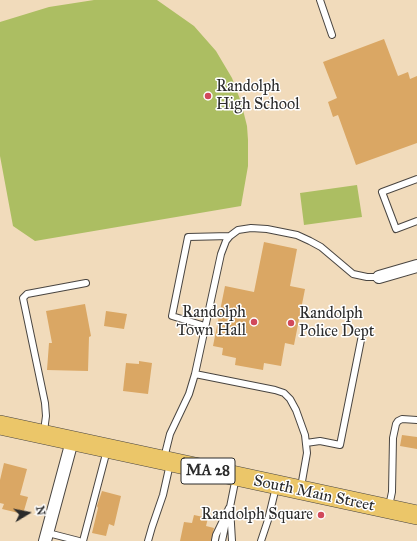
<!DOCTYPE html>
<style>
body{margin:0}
#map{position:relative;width:417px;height:541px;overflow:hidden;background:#f1dbbb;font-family:"IM FELL Great Primer",serif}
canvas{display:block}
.north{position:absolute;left:8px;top:493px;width:40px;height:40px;-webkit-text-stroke:3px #fff;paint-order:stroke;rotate:80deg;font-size:11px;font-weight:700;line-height:16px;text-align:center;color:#2b2b2b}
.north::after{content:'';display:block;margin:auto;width:14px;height:18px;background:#2b2b2b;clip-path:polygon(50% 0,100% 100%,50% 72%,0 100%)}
</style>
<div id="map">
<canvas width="417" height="541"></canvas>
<div class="north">N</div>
</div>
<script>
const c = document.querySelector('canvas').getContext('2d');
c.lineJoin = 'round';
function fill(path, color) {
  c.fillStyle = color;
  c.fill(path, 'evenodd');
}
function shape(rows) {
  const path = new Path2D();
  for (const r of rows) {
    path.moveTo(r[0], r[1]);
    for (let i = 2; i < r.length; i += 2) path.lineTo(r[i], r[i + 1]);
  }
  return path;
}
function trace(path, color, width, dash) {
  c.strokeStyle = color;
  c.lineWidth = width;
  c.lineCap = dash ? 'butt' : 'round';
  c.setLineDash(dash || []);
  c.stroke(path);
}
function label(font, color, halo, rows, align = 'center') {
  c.font = font + ' "IM FELL Great Primer",serif';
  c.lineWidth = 3;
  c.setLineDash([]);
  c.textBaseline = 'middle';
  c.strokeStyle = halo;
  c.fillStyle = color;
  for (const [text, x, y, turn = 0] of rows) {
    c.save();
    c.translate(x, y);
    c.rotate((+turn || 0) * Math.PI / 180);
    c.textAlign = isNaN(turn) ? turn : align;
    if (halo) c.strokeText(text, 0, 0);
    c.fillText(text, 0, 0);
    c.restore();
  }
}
const green = shape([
 [94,0,157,0,194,26,216,51,232,78,241,102,247,126,248,140,248,166,241,206,35,241,13,226,0,156,0,22,49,7],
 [357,185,362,217,304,225,300,193]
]);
const building = shape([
 [384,39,398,76,408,72,410,79,417,76,417,143,356,165,338,115,333,117,328,102,337,98,323,62],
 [264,242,297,249,290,286,305,289,294,345,285,343,281,366,264,363,263,370,235,365,236,358,222,355,223,348,213,346,225,286,254,292],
 [85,304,91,336,89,337,88,371,47,370,49,343,52,343,46,311],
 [106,311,127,314,124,329,104,326],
 [139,361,152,363,148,394,123,391,126,363,139,364],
 [402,435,417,437,417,449,400,446],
 [4,463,27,469,20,495,28,497,23,514,2,509,4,504,0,503,0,480],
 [102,491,121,496,114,526,109,524,106,536,92,533,98,508,97,506],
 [194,515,208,518,206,526,214,528,211,541,180,541,184,522,192,523]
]);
const lane = shape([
 [320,0,332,35],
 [417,179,382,192,396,229,417,221],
 [205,326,172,316,188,237,230,236],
 [195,374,221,254,226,241,230,236,238,230,251,228,267,229,297,235,310,241,321,247,353,274,367,277,379,277],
 [44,431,46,416,45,403,23,298,27,294,86,283],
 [306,443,320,441,340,445,362,335],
 [164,458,170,434,189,394,195,374,275,390,284,393,290,399,296,410,305,435,307,453,301,487],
 [389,506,392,492,393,438,396,424,398,421,402,419,417,420],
 [48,533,79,541],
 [215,540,216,535,229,508],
 [83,541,107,450],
 [148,541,152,527,163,495,170,464],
 [222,541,227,517],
 [232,541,230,507,236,477],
 [261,541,268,520,276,487]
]);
const street = shape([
 [379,277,417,266],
 [45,541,72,441]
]);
const primary = shape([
 [0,425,417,515]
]);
const markers = [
 [208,96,4,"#d1495b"],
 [254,322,4,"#d1495b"],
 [291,323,4,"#d1495b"],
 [321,515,4,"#d1495b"]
];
const shields = [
 [208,471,54]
];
const shieldNames = [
 ["MA 28",208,471]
];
const poiNames = [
 ["Randolph",216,87],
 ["High School",216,105],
 ["Randolph",246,313,"right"],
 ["Town Hall",246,331,"right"],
 ["Randolph",299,314],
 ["Police Dept",299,332],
 ["Randolph Square",313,515,"right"]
];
const streetNames = [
 ["South Main Street",314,494,12]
];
fill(green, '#acbe62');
fill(building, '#daa764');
trace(lane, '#494541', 8);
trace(street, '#494541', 14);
trace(primary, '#494541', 20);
trace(lane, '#fff', 6);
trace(street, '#fff', 12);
trace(primary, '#ebc669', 19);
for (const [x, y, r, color] of markers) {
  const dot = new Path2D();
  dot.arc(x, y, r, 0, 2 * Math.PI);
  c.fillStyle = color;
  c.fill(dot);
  trace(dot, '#fff', 1.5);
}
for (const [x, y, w] of shields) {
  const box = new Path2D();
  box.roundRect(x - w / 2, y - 13, w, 26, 3);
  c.fillStyle = '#fff';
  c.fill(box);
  trace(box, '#2b2b2b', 1);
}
label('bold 15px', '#2b2b2b', null, shieldNames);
label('16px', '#2b2b2b', '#fff', poiNames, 'left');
label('16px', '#2b2b2b', '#fff', streetNames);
</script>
